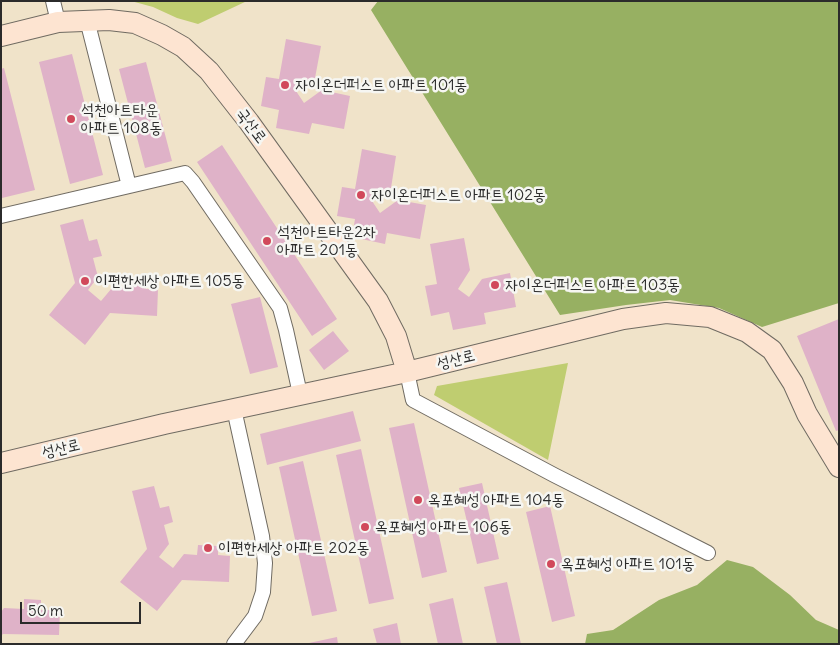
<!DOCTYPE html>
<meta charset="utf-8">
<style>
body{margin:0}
#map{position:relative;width:840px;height:645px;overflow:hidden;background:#f0e3c9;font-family:Delius,sans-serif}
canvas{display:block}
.frame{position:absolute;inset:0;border:2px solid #2b2b2b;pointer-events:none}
.scale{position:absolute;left:20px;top:602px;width:121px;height:22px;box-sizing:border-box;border:2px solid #2b2b2b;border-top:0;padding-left:6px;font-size:15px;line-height:18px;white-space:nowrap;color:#2b2b2b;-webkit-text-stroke:4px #f6f6f2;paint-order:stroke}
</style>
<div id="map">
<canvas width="840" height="645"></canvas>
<div class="frame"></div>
<div class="scale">50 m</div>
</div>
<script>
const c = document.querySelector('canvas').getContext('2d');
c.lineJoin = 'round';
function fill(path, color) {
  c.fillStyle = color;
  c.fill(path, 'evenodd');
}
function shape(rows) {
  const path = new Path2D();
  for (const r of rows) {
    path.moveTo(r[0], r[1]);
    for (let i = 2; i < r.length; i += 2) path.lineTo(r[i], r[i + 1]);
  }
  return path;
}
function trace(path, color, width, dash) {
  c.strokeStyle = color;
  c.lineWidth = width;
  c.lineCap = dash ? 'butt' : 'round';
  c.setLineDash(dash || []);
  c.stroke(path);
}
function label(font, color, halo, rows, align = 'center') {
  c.font = font + ' Delius,"Poor Story",sans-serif';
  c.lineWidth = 5;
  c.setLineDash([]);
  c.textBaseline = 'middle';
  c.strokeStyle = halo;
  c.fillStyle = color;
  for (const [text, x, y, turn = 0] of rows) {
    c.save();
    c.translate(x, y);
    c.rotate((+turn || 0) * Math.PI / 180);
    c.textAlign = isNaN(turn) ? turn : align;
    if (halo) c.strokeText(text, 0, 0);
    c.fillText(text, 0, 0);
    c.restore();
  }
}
const green = shape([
 [131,1,247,1,198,24,177,18,153,7],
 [568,363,548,460,434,395,437,386]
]);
const forest = shape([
 [378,1,839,1,839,303,762,327,719,308,670,300,626,305,560,315,371,10],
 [727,560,753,567,790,595,816,620,839,630,839,644,585,644,587,634,613,630,659,600,697,585]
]);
const building = shape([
 [286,39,321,46,315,78,296,91,304,103,322,90,350,96,344,129,312,123,309,134,276,128,279,110,261,106,266,77,279,79],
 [72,54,103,175,70,184,39,62],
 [146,62,172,161,145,168,119,69],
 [4,68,35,190,2,198,1,69],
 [222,145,337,319,312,336,197,162],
 [362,149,396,156,391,188,372,201,380,213,398,200,426,205,420,239,387,233,385,244,352,237,355,219,337,216,342,187,355,189],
 [83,219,89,241,97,239,102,256,93,258,98,277,88,290,101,301,112,288,126,288,126,279,147,280,146,289,158,289,157,316,110,313,85,345,49,315,75,283,60,225],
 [464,238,470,270,458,289,469,297,482,279,510,273,516,307,484,313,486,324,453,330,449,312,431,316,425,286,437,284,430,244],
 [260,297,278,367,250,374,231,304],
 [839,319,839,430,836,431,797,336],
 [333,331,349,351,324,370,309,350],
 [353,411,361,441,267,465,260,434],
 [414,423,447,572,422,578,389,428],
 [361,449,394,599,369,604,336,455],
 [303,461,337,611,312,616,279,467],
 [482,483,499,559,477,564,459,488],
 [154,486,160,508,169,506,173,522,164,525,169,544,159,557,173,568,184,554,197,555,198,545,218,546,218,555,230,556,229,582,182,580,157,611,120,582,147,549,132,491],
 [550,506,575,616,552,622,526,512],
 [507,582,521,644,497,644,484,587],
 [453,598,463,644,438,644,429,604],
 [24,599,41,600,41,610,60,610,59,635,3,634,1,636,1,612,4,608,24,609],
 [397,623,401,644,377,644,373,629],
 [337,637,338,644,310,644,309,643]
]);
const street = shape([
 [53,1,58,22],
 [87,20,129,186],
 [1,216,185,173,193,182,280,308,286,330,300,394],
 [407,372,413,400,554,475,708,553],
 [234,409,262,536,265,563,263,592,255,616,234,644]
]);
const secondary = shape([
 [1,36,58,22,109,20,135,23,162,35,183,47,209,71,249,122,378,301,396,336,407,372],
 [1,463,164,424,407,372,623,319,666,313,710,317,747,332,772,350,793,383,807,414,839,467]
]);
const markers = [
 [285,85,5,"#d1495b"],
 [71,119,5,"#d1495b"],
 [361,195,5,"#d1495b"],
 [267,241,5,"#d1495b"],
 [85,281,5,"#d1495b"],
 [495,285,5,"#d1495b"],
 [418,500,5,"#d1495b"],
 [365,527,5,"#d1495b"],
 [208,548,5,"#d1495b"],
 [551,564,5,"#d1495b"]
];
const poiNames = [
 ["자이온더퍼스트 아파트 101동",295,85],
 ["석천아트타운",81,110],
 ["아파트 108동",81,128],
 ["자이온더퍼스트 아파트 102동",371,195],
 ["석천아트타운2차",277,232],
 ["아파트 201동",277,250],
 ["이편한세상 아파트 105동",95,281],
 ["자이온더퍼스트 아파트 103동",505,285],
 ["옥포혜성 아파트 104동",428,500],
 ["옥포혜성 아파트 106동",375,527],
 ["이편한세상 아파트 202동",218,548],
 ["옥포혜성 아파트 101동",561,564]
];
const streetNames = [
 ["국산로",251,126,53],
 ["성산로",456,360,-14],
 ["성산로",61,449,-13]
];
fill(green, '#bfcd70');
fill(forest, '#97b062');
fill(building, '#dfb2c8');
trace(street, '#706b62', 16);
trace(secondary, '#706b62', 22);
trace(street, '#fff', 14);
trace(secondary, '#fde4d1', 20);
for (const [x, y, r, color] of markers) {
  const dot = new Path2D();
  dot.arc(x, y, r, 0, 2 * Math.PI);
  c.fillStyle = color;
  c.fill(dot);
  trace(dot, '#f6f6f2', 2);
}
label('16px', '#2b2b2b', '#f6f6f2', poiNames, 'left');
label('16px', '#2b2b2b', '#f6f6f2', streetNames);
</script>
